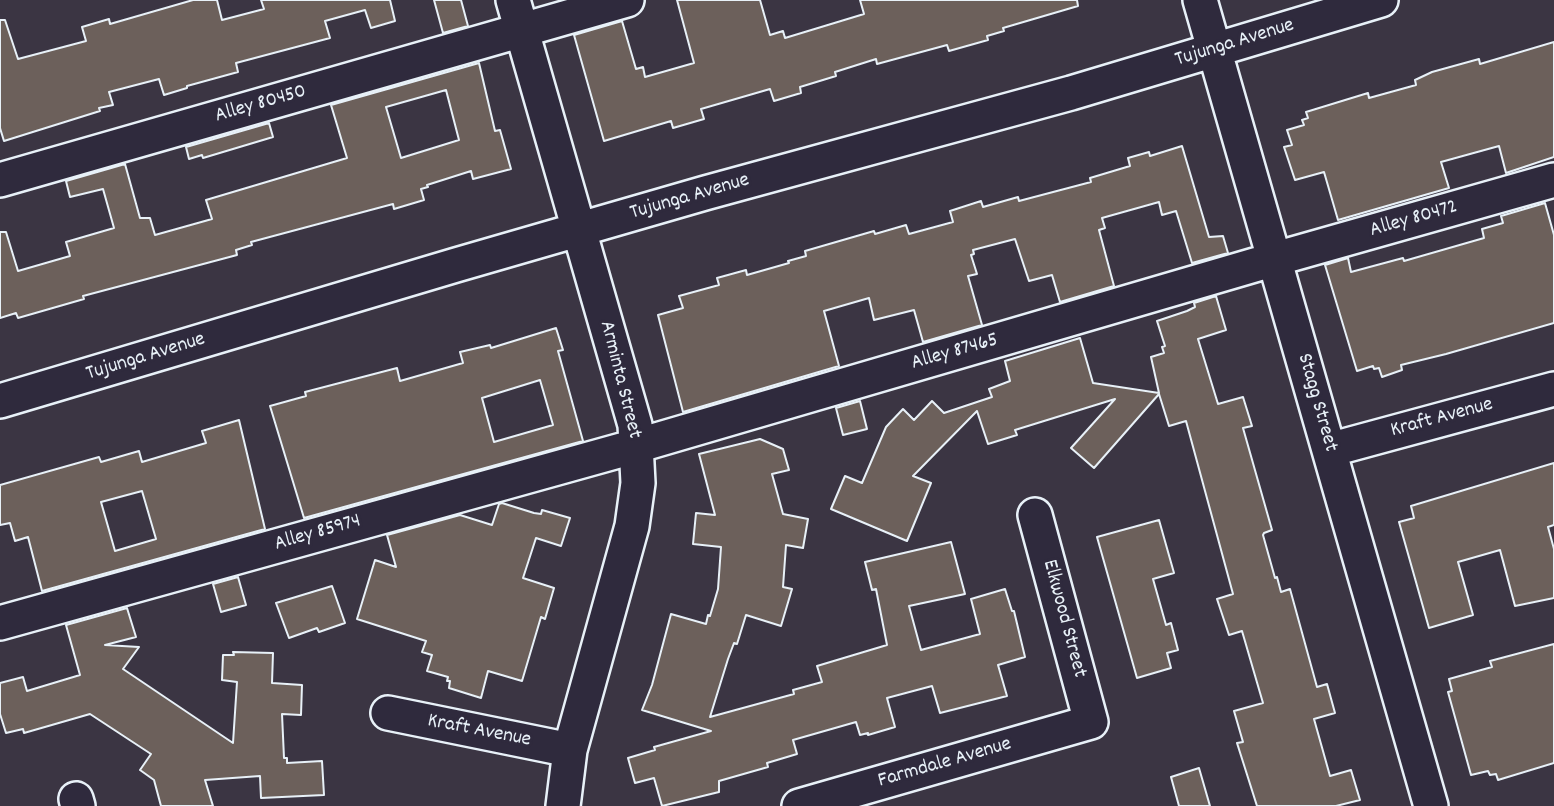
<!DOCTYPE html>
<style>
body{margin:0}
canvas{display:block;background:#3b3543}
</style>
<canvas width="1554" height="806"></canvas>
<script>
const c = document.querySelector('canvas').getContext('2d');
c.lineJoin = 'round';
function fill(path, color) {
  c.fillStyle = color;
  c.fill(path, 'evenodd');
}
function shape(rows) {
  const path = new Path2D();
  for (const r of rows) {
    path.moveTo(r[0], r[1]);
    for (let i = 2; i < r.length; i += 2) path.lineTo(r[i], r[i + 1]);
  }
  return path;
}
function trace(path, color, width, dash) {
  c.strokeStyle = color;
  c.lineWidth = width;
  c.lineCap = dash ? 'butt' : 'round';
  c.setLineDash(dash || []);
  c.stroke(path);
}
function label(font, color, halo, rows, align = 'center') {
  c.font = font + ' Dekko,sans-serif';
  c.lineWidth = 6;
  c.setLineDash([]);
  c.textBaseline = 'middle';
  c.strokeStyle = halo;
  c.fillStyle = color;
  for (const [text, x, y, turn = 0] of rows) {
    c.save();
    c.translate(x, y);
    c.rotate((+turn || 0) * Math.PI / 180);
    c.textAlign = isNaN(turn) ? turn : align;
    if (halo) c.strokeText(text, 0, 0);
    c.fillText(text, 0, 0);
    c.restore();
  }
}
const building = shape([
 [193,0,217,0,222,20,264,9,261,0,390,0,395,21,371,28,365,10,325,21,330,38,236,63,238,72,187,86,187,88,164,95,159,79,109,92,113,105,99,108,100,111,4,141,0,128,0,20,5,20,18,59,86,41,82,27,109,19,110,24,193,0],
 [434,0,461,0,468,26,443,33,434,0],
 [677,0,760,0,770,35,783,31,785,38,864,14,860,0,1077,0,1078,6,1003,28,1004,31,987,36,988,40,949,51,947,45,877,64,876,59,835,72,836,76,800,87,801,93,774,101,770,89,701,109,704,119,673,128,671,121,604,141,574,35,622,21,636,69,643,67,645,77,694,63,677,0],
 [1554,42,1554,157,1506,173,1499,146,1441,162,1449,188,1338,220,1324,172,1295,180,1284,147,1292,145,1287,130,1304,125,1302,120,1308,118,1306,112,1368,93,1369,98,1416,85,1415,80,1432,72,1479,59,1480,64,1554,42],
 [479,63,495,131,500,130,511,169,473,179,471,171,427,185,428,187,421,189,424,200,394,209,393,204,251,242,252,245,236,250,237,255,83,296,84,299,18,318,16,313,0,318,0,232,6,232,18,271,70,256,66,242,114,228,103,189,70,197,66,181,125,164,140,218,150,218,155,235,212,219,206,200,347,158,331,105,479,63],
 [446,90,459,140,401,158,386,107,446,90],
 [269,123,273,137,203,158,202,155,189,159,186,147,269,123],
 [1182,146,1209,237,1223,236,1228,253,1192,263,1176,211,1162,215,1159,202,1102,218,1105,228,1099,230,1114,286,1060,302,1052,275,1029,281,1015,239,973,250,974,254,971,255,977,274,968,276,982,325,923,342,914,310,874,320,869,298,824,311,839,366,683,412,658,315,683,308,679,296,719,285,717,278,746,270,747,275,789,263,788,261,806,256,805,251,874,231,875,234,906,225,909,234,953,222,950,211,981,201,983,207,1018,197,1019,201,1091,182,1090,178,1130,166,1128,158,1149,152,1150,156,1182,146],
 [1545,203,1554,235,1554,323,1446,354,1401,365,1402,370,1382,377,1379,368,1374,369,1373,366,1357,371,1325,265,1348,258,1351,272,1403,258,1404,261,1484,238,1482,229,1503,223,1501,216,1545,203],
 [1216,296,1226,330,1198,339,1218,404,1243,397,1252,426,1243,428,1272,530,1264,533,1263,535,1275,578,1277,577,1281,592,1290,589,1317,687,1327,684,1335,713,1314,719,1330,776,1351,770,1360,800,1336,806,1257,806,1237,743,1243,742,1234,711,1263,703,1242,631,1229,635,1217,599,1233,594,1186,421,1169,426,1159,394,1094,468,1071,448,1115,399,1015,430,1017,435,988,444,977,411,913,476,931,483,907,541,831,509,845,476,862,483,886,427,903,409,914,420,932,401,944,413,992,397,989,389,1010,381,1005,361,1080,338,1093,383,1159,393,1151,357,1164,353,1162,347,1165,346,1157,321,1187,311,1195,307,1194,303,1216,296],
 [556,328,563,350,558,351,583,441,304,518,270,406,306,396,305,392,397,368,400,381,463,363,460,352,490,345,491,348,556,328],
 [540,380,553,425,494,442,482,398,540,380],
 [860,401,867,429,843,435,836,408,860,401],
 [239,420,265,529,42,591,28,537,15,541,10,523,0,525,0,485,99,457,101,462,139,451,142,462,206,443,202,431,239,420],
 [142,491,156,539,115,551,101,502,142,491],
 [760,439,783,449,789,470,772,474,783,514,808,519,803,548,786,545,783,587,792,589,781,626,746,615,737,644,734,643,728,659,710,717,794,694,793,690,822,682,817,666,887,645,876,589,872,590,865,562,951,542,965,594,909,606,921,650,980,634,971,599,1005,589,1012,611,1014,611,1025,657,998,665,1007,696,940,713,932,686,887,698,895,727,868,735,868,733,860,735,856,722,793,740,797,754,767,763,768,767,719,781,719,792,662,806,654,778,635,783,628,758,655,750,654,747,711,731,642,710,652,685,671,614,706,624,708,615,710,616,718,589,721,547,693,544,696,513,715,515,699,454,760,439],
 [1554,463,1554,525,1548,527,1554,549,1554,598,1515,606,1500,550,1458,562,1473,615,1429,628,1399,522,1414,518,1411,506,1554,463],
 [502,503,534,513,541,514,542,510,570,518,561,546,536,538,523,578,554,588,545,619,541,617,522,681,488,671,481,698,449,688,450,681,447,681,448,677,427,671,432,655,422,652,426,641,357,619,375,560,396,567,387,535,460,515,492,525,499,504,502,503],
 [1159,520,1174,573,1153,579,1166,625,1171,623,1178,650,1167,653,1171,668,1137,678,1097,537,1159,520],
 [238,577,246,605,221,612,213,584,238,577],
 [332,586,345,623,319,632,317,628,289,638,276,603,332,586],
 [127,608,136,637,105,645,139,647,123,669,233,743,237,682,222,680,223,655,234,655,233,652,273,653,272,683,302,685,301,715,282,714,284,758,287,758,287,763,322,761,324,795,261,798,260,776,205,780,213,806,161,806,154,780,140,770,151,754,90,714,24,733,23,729,6,733,0,714,0,683,23,677,27,691,80,675,66,625,127,608],
 [1554,644,1554,763,1498,780,1496,774,1490,775,1488,771,1471,775,1448,692,1452,691,1449,679,1492,667,1490,661,1554,644],
 [1199,768,1210,806,1179,806,1171,777,1199,768]
]);
const minor = shape([
 [513,0,635,425,638,483,632,526,570,750,563,806],
 [1200,0,1431,806],
 [0,180,627,0],
 [0,401,456,265,705,193,1071,93,1381,0],
 [1329,450,1554,389],
 [0,623,636,446,1275,259,1554,180],
 [388,713,570,750],
 [76,799,78,806],
 [799,806,1091,722,1035,515]
]);
const streetNames = [
 ["Tujunga Avenue",1235,44,-17],
 ["Alley 80450",261,105,-16],
 ["Tujunga Avenue",690,198,-16],
 ["Alley 80472",1414,220,-16],
 ["Alley 87465",955,353,-16],
 ["Tujunga Avenue",146,358,-17],
 ["Arminta Street",619,380,76],
 ["Stagg Street",1316,403,74],
 ["Kraft Avenue",1442,419,-15],
 ["Alley 85974",318,534,-16],
 ["Elkwood Street",1063,619,75],
 ["Kraft Avenue",479,732,11],
 ["Farmdale Avenue",945,764,-16]
];
fill(building, '#6c605b');
trace(building, '#e8f1f8', 2);
trace(minor, '#e8f1f8', 38);
trace(minor, '#2f2a3d', 33);
label('21px', '#e8f1f8', '#2f2a3d', streetNames);
</script>
